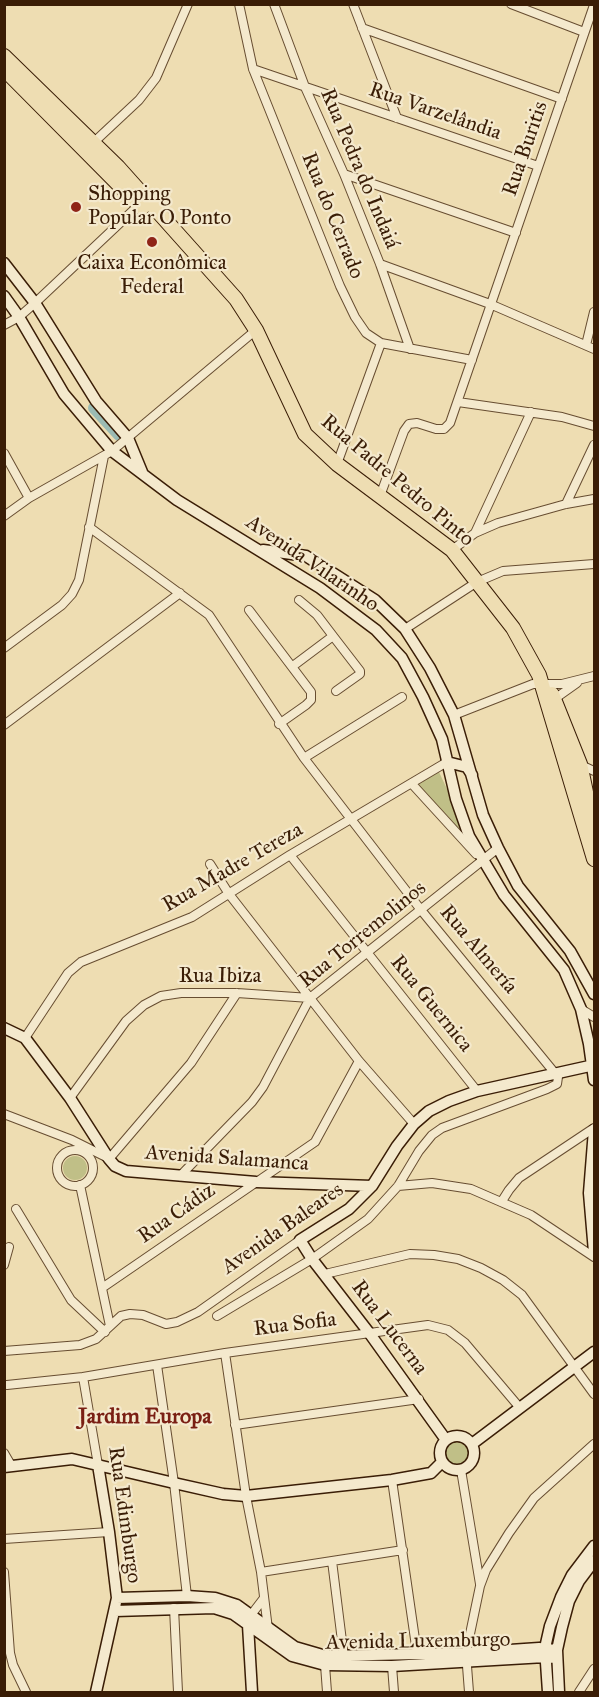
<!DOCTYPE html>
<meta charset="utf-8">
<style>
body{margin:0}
#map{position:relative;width:599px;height:1697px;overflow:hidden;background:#eeddb2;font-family:"IM FELL Great Primer",serif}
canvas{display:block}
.frame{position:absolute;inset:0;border:6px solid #3a1d06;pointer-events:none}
</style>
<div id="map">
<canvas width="599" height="1697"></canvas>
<div class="frame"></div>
</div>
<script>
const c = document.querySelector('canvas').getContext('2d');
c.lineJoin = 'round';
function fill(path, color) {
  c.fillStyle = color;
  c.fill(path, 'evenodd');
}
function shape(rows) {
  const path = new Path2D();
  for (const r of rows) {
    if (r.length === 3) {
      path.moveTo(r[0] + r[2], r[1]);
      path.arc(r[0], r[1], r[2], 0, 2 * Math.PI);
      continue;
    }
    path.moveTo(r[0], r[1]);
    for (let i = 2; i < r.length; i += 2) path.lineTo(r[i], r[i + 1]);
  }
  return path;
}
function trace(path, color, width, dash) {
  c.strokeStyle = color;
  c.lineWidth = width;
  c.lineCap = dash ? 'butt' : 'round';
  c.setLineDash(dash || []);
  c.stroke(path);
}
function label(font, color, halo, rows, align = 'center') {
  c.font = font + ' "IM FELL Great Primer",serif';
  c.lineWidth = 4.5;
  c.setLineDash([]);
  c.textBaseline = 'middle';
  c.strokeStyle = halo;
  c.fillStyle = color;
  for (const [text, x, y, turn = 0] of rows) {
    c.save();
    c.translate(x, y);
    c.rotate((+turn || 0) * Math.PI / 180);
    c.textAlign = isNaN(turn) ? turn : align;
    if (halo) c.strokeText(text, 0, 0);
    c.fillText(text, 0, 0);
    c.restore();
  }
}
const green = shape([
 [439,772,477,853,415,785],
 [75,1168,12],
 [458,1437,467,1441,471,1444,473,1455,469,1464,460,1469,448,1465,443,1460,442,1449,441,1449,444,1442]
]);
const river = shape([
 [94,408,119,435]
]);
const street = shape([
 [239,4,253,69,340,286,355,317,366,333,381,343,472,360],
 [274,4,305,87,344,174,380,264,410,349],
 [353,4,397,118],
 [511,4,584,32],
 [362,28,562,99],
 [253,69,538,166],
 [93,143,139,100,156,78,188,4],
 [344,174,516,233],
 [380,264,490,304,594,349],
 [4,325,19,317,35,303,140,204],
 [586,345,594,312],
 [458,402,562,417,594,426],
 [4,453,29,498],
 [337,464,381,343],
 [380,496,404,431,409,424,417,423,436,429,444,429,450,423,594,5],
 [566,504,594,445],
 [4,516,29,498,112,451,256,330],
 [89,527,209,615,304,758,421,910,558,1077,557,1084,547,1089,442,1128,432,1135,419,1151,398,1186,368,1219,312,1259,217,1316],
 [475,533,531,412],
 [452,550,475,533,498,523,566,504,594,499],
 [299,600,317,615,333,636],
 [249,610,311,692,311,700,306,705,279,724],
 [405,629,477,582,503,571,594,564],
 [4,648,62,605,72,594,79,580,104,456],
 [293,666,333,636,360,671,360,674,336,691],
 [553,700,577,683],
 [454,715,533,684,562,684,594,676],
 [4,725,180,593],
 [304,758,402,697],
 [579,764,594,771],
 [412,784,476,854],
 [290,855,477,1091],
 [210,864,229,894,359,1061,414,1124],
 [581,1009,594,1017],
 [25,1038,68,973,81,962,192,917,290,855,447,762],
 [70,1098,126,1021,144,1005,161,996,181,993,237,993,310,998],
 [4,1114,72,1140,108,1158],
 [75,1168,18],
 [109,1159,191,1063,237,993],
 [180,1176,252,1102,263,1087,310,998,498,848],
 [80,1185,110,1326],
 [398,1186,432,1183,471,1189,531,1215,594,1257],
 [502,1201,509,1190,519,1178,594,1128],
 [16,1209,71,1300,105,1332],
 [4,1265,9,1247],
 [325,1274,410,1254,434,1255,458,1259,481,1268,503,1280,522,1295,594,1394],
 [102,1288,315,1142,359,1061],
 [4,1351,80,1345,96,1339,121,1316,130,1314,143,1315,166,1324,177,1322,198,1312,300,1240],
 [225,1353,246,1496,261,1572,268,1629],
 [157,1365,174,1483,187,1596],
 [83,1377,98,1465],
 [7,1385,83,1377,225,1353,428,1325,448,1330,465,1343,520,1408],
 [235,1425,419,1399],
 [4,1453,11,1465],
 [461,1470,480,1584],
 [392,1480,417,1653],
 [4,1539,109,1532],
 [332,1561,344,1657],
 [4,1572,10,1653,13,1665,26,1692],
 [261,1572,403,1550],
 [174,1608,178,1692],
 [251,1615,264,1598],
 [325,1665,327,1692],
 [392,1666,394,1692],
 [469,1692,466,1653,480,1586,486,1570,509,1533,534,1498,594,1444],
 [579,1692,594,1669]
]);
const secondary = shape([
 [4,263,35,303,96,401,128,438,142,472],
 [4,296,19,317,64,394,112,451,177,500,320,588,376,630,402,658,423,697,442,739,456,799,469,836,504,895,564,970,581,1009,589,1044,594,1080],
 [263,550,306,556,375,600,405,629,430,668,454,715,483,815,498,848,518,886,570,951,594,994],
 [447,762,467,767,472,775],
 [4,1028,25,1038,70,1098,109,1159,115,1166,126,1171,256,1182,372,1186],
 [594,1130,589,1193,594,1252],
 [457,1453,17],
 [446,1440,370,1334,312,1259,300,1240,349,1209,372,1186,397,1146,414,1124,429,1111,449,1101,477,1091,594,1065],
 [472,1444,594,1352],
 [4,1467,72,1459,174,1483,223,1494,246,1496,392,1480,431,1473,442,1462],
 [117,1598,187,1596,215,1598,237,1605,295,1647,326,1656,466,1653,539,1648,557,1650],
 [115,1611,214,1608,233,1614,292,1656,325,1665,392,1666,545,1657,557,1658],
 [248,1625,252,1692],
 [96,1692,117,1598,109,1532,98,1465],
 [548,1692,545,1648,550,1626,561,1597,572,1575,594,1546],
 [559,1692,557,1650,562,1627,569,1601,579,1581,594,1561]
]);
const highway = shape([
 [4,56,118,167,236,299,256,330,305,434,337,464,452,550,513,628,539,675,594,859],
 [4,69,142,208],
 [552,694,580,764,594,830]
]);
const markers = [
 [76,207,6,"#8f2418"],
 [152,242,6,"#8f2418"]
];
const streetNames = [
 ["Rua Varzelândia",435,112,19],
 ["Rua Buritis",526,149,-71],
 ["Rua Pedra do Indaiá",359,169,67],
 ["Rua do Cerrado",332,216,68],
 ["Rua Padre Pedro Pinto",397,481,40],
 ["Avenida Vilarinho",312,564,34],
 ["Rua Madre Tereza",233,868,-30],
 ["Rua Torremolinos",363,935,-39],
 ["Rua Almería",478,950,50],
 ["Rua Ibiza",220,977],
 ["Rua Guernica",431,1004,51],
 ["Avenida Salamanca",227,1159,4],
 ["Rua Cádiz",177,1214,-35],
 ["Avenida Baleares",283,1229,-35],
 ["Rua Sofia",295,1325,-7],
 ["Rua Lucerna",389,1328,53],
 ["Rua Edimburgo",124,1515,82],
 ["Avenida Luxemburgo",418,1642,-1]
];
const poiNames = [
 ["Shopping",88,195],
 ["Popular O Ponto",88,219],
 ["Caixa Econômica",152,264,"center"],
 ["Federal",152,288,"center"]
];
const neighbourhoodNames = [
 ["Jardim Europa",145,1418]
];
fill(green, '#c0bf87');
trace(river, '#9bbbb3', 12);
trace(street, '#674d31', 10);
trace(secondary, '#3a1d06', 13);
trace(highway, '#3a1d06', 16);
trace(street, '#f4e9cd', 8);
trace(secondary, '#f4e9cd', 10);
trace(highway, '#eeddb2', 14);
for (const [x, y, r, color] of markers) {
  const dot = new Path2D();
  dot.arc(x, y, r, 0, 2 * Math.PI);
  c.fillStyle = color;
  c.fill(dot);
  trace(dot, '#f4e9cd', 2);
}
label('21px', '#3a1d06', '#f4e9cd', streetNames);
label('21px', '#3a1d06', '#f4e9cd', poiNames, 'left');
label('bold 22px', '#7a1f14', '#f4e9cd', neighbourhoodNames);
</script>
